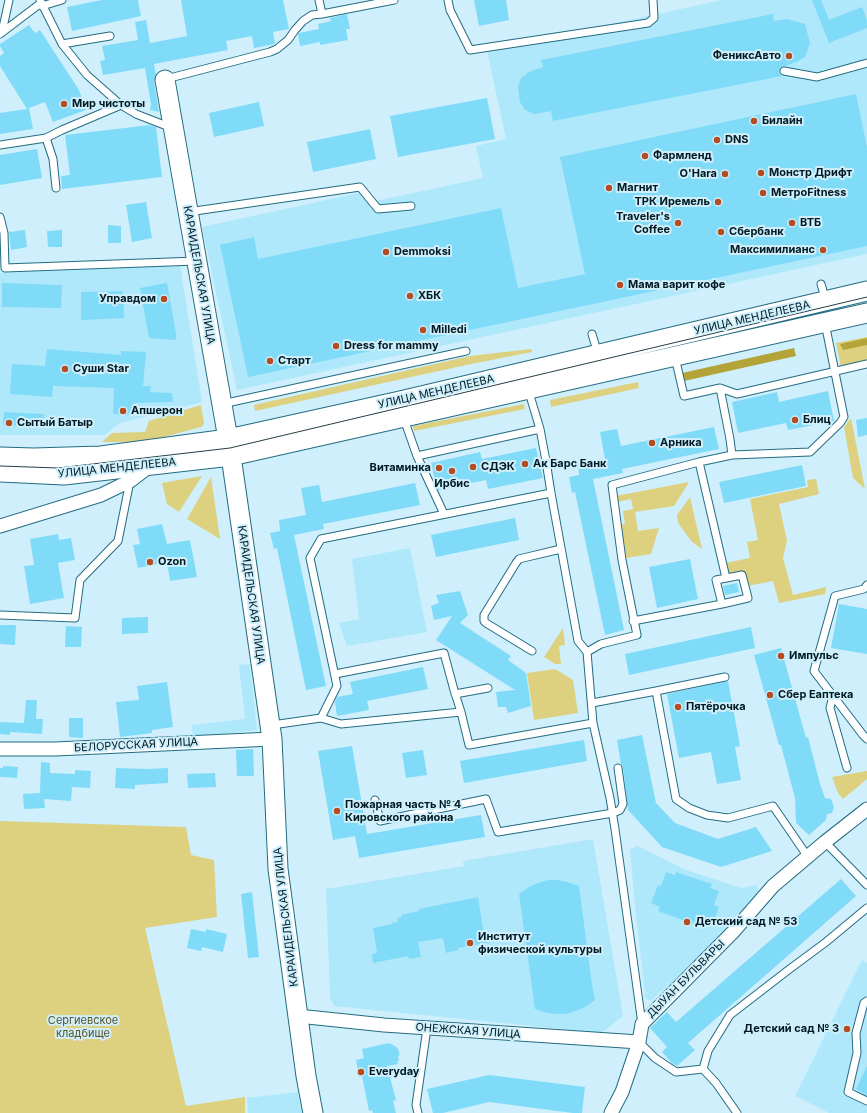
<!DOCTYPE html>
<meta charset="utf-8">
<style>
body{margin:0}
canvas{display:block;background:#ceeffb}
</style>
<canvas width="867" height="1113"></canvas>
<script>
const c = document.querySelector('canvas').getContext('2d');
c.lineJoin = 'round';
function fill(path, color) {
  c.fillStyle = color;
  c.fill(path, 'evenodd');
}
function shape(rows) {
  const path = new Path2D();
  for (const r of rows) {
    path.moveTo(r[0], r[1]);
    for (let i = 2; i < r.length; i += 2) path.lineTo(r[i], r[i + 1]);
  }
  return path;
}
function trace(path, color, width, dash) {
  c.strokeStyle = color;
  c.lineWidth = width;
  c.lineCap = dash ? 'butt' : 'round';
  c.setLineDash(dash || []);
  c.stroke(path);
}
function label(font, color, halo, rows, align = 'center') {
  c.font = font + ' Inter,sans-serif';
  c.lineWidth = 4;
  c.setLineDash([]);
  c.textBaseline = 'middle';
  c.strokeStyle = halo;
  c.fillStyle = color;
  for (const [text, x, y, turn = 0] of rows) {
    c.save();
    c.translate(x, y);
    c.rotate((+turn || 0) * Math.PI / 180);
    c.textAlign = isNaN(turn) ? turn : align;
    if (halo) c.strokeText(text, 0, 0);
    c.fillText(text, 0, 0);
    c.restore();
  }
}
const built = shape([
 [722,0,867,0,867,254,237,390,202,227,368,191,371,202,483,178,476,146,506,139,487,51],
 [180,265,202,402,120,423,105,435,0,435,0,273],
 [410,548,427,632,347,646,339,623,359,619,352,559],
 [250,664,257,730,193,738,192,725,245,719,239,665],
 [593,839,623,1016,601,1033,334,1006,330,997,326,889,464,866,463,861],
 [637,846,686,870,741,888,756,885,760,892,733,928,654,998,652,1001,646,999,644,996,645,993,636,916,630,850],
 [862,960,867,963,867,1113,829,1113,795,1096],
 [298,1092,302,1113,248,1113,247,1098]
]);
const green = shape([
 [867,337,867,362,841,368,836,343],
 [531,349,532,352,471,364,255,411,254,405,470,356],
 [638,382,639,388,551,407,550,400],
 [524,404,525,409,414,431,413,426],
 [201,405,204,424,201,427,156,439,125,442,102,442,112,433,145,432,149,421],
 [851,418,865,489,853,478,844,427],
 [202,476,179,512,167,504,162,483],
 [211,477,220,539,187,519],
 [816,479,819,494,779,504,787,541,783,558,793,595,826,587,825,594,779,603,773,581,747,586,744,572,728,575,725,563,750,558,747,542,758,540,750,499,808,487,807,480],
 [689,482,674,506,635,512,638,531,659,528,651,554,626,558,620,525,625,524,623,511,633,509,631,499,617,502,616,496],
 [690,497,702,549,692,542,678,523,677,515],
 [563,628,565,645,559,646,561,664,555,664,544,657],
 [555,669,573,680,578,713,534,720,527,673],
 [867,771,867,779,843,799,838,793,832,777],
 [0,821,186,827,191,855,214,860,217,917,145,928,186,1106,245,1097,245,1113,0,1113]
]);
const forest = shape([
 [867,338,867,345,843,350,840,344],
 [794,348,796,356,684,381,682,373]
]);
const building = shape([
 [102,0,138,0,141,16,72,31,67,7],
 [181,0,283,0,289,29,273,32,275,44,254,48,252,36,226,41,228,50,154,64,156,75,154,82,159,112,150,110,151,104,145,68,103,75,100,61,105,60,102,46,138,40,135,22,146,20,150,43,187,36],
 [474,0,506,0,509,20,479,26],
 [812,0,821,0,829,20,862,7,867,20,867,28,829,43],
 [347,14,350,29,346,29,348,40,320,45,320,42,300,46,298,34,299,33,319,29,318,24,331,21,330,18],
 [773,14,774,21,787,19,805,24,810,43,805,57,796,62,780,68,779,72,782,76,553,121,551,111,534,114,525,110,520,102,518,87,521,78,529,72,543,67,541,60],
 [29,25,35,33,40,30,79,90,86,110,53,122,45,102,29,108,33,129,0,134,0,113,27,109,0,66,0,56,4,53,0,46,0,44],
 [856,94,867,147,867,246,248,377,220,245,254,237,258,259,501,208,518,288,585,274,560,157],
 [487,98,495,139,398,157,390,116],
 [259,102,264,126,214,137,209,113],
 [150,125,156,127,162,177,62,189,61,176,70,175,65,135],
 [370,129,376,159,313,172,307,142],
 [37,149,42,178,0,185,0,155],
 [146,202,152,238,132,242,126,205],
 [108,225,121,226,121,243,108,243],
 [25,230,27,247,11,250,9,232],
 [62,230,62,247,48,247,47,231],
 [2,283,62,285,61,308,2,307],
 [167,283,176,333,176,340,149,338,140,288],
 [123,291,124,318,81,320,81,292],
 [47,349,121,355,121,351,146,352,143,386,151,386,150,392,172,393,173,402,134,403,133,415,113,414,114,388,53,386,52,397,10,394,12,364,45,366],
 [828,391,834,421,788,430,786,423,738,433,732,402,777,392,779,402],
 [4,412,44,414,43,427,3,425],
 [867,418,867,435,858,437,856,420],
 [714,427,719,449,622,469,623,473,593,479,624,630,605,635,575,492,572,493,569,477,579,475,578,465,605,459,600,432,617,429,621,446],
 [536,448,543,478,488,489,486,480,438,490,436,485,431,463,480,452,482,459],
 [802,465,806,486,724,503,719,482],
 [415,483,420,505,323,524,324,529,294,535,326,686,306,690,277,548,274,549,270,533,280,531,279,520,306,515,301,488,319,485,322,502],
 [515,518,519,540,436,557,431,535],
 [162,524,167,544,190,540,197,577,170,581,167,562,138,568,133,545,140,544,137,529],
 [58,534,59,540,71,538,75,560,58,563,64,598,30,604,24,566,34,565,30,539],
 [690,559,698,599,657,608,649,567],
 [737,583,739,592,725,595,723,586],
 [460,591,468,615,460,623,511,656,508,660,526,673,531,706,508,713,506,707,498,707,496,692,515,690,436,640,452,616,434,620,431,606,439,603,436,595],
 [839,604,867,609,867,654,831,648],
 [148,617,148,633,122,634,122,618],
 [0,625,16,625,15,645,0,644],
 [66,626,82,627,81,647,65,647],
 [751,627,755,648,629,675,625,654],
 [781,648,806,738,808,737,820,784,825,798,831,799,834,807,832,813,827,814,826,820,809,835,796,823,795,798,781,745,779,745,754,655],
 [423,667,428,689,367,701,369,710,337,716,335,702,337,697,353,694,350,682],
 [728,681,740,746,735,747,741,780,717,784,711,752,679,758,667,694],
 [167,682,173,727,152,730,152,733,120,737,116,702,139,700,137,686],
 [26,700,37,700,36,719,43,719,42,734,10,732,10,735,0,734,0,722,24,723],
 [69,718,83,718,83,738,69,737],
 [642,735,656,803,675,823,718,839,756,827,772,851,721,867,662,847,628,810,623,767,621,764,617,740],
 [584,740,587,761,464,783,460,761],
 [352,746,367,834,481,815,485,837,359,858,355,836,333,840,318,751],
 [253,749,254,776,237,776,236,750],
 [423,750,427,775,406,778,402,753],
 [41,762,50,763,50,773,75,774,75,770,91,771,90,788,72,787,71,801,44,799,45,808,24,809,23,794,40,793],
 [3,766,18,767,17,778,0,777,0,768,3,768],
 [116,768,148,769,168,768,168,783,135,785,135,789,115,788],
 [215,773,216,787,188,788,187,774],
 [666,872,675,875,676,872,712,884,710,888,719,891,714,905,719,907,712,927,703,923,702,927,658,911,660,907,651,903,658,885,661,886],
 [841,879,856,896,688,1043,695,1050,677,1066,672,1063,662,1052,667,1047,650,1028,667,1012,676,1022],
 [548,880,558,880,567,882,579,886,592,984,595,1000,585,1007,576,1011,566,1014,556,1014,547,1013,535,1009,519,894,529,887,538,883],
 [252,892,259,957,248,958,241,894],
 [478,897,484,934,491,933,492,942,458,948,458,950,446,953,443,938,418,942,421,957,409,959,408,956,373,963,372,954,377,953,373,928,393,924,392,923,398,922,397,918,402,917,401,915,419,911,419,909],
 [191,929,206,932,206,929,227,934,223,952,202,947,201,951,187,948],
 [389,1043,395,1046,398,1049,400,1055,398,1056,399,1061,397,1061,398,1064,387,1066,396,1100,393,1101,396,1113,373,1113,372,1110,369,1111,362,1076,359,1077,356,1060,364,1058,362,1049],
 [867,1066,867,1095,856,1089],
 [489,1075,585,1087,582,1113,573,1113,489,1102,443,1113,433,1113,427,1089]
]);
const lane = shape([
 [40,0,62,44,87,75,121,105,136,114,172,128],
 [448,0,450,10,470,50,648,23,654,18,653,0],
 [42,6,62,0],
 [322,14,394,0],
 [2,32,9,0],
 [0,34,41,3],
 [62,44,110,36],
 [784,71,817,77,867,63],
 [166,79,270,52,277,49,288,40,295,30,303,21,312,15,322,14,319,0],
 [46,138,53,159,56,188],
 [0,145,46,138,62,130,121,105],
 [188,212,360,187,378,209,411,206],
 [0,217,4,233,5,268,197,261],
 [821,284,826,301],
 [592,334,598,354],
 [675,357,684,396,720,388,737,394,867,364],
 [528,389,540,429,546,461,551,493,578,641,587,652,593,723,610,798,615,829,642,1024],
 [222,404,466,351],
 [404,419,417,456,444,514],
 [732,455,810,452,840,423,844,417,825,323],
 [417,456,540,429],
 [699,462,726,578],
 [867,585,864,589,835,596,814,671,863,735,867,739],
 [0,615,75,618,80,580,118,541,130,481],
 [633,621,722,604,748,598,742,575,716,580,722,604],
 [532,651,486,623,484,621,484,615,516,563,519,559,523,558,561,549],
 [587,652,601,644,637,635,622,560,612,485,699,462,732,455,730,439,720,388],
 [335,674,444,653,454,690,461,712],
 [656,691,725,677],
 [455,694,488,688],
 [833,695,830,708,847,768],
 [592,703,656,691,676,799,689,808,707,815,728,818,773,806,808,857],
 [321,718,337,686,310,558,321,539,551,493],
 [272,725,321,718,341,724,461,712,469,745,593,723],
 [375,800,380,821,486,799,498,832,613,813,620,810,623,804,618,768],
 [825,842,867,885],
 [867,1001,864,1003,856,1033,857,1053,848,1092,867,1101],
 [639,1042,655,1058,676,1072,703,1069],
 [418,1113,416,1105,427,1028],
 [737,1113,716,1083,703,1069,708,1051,730,1015,787,971,826,942,867,908]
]);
const street = shape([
 [0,526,101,495,130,481,151,465],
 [0,749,55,749,272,739],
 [298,1016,384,1025,639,1042],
 [611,1113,622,1092,639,1042,642,1024,733,932,773,886,825,842,867,809]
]);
const secondary = shape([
 [165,80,231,456,272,739,278,869,306,1076,313,1113],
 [0,457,34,458,101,456,228,439,400,401,867,291],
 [0,472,64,475,231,456,867,313]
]);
const tram = shape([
 [0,466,58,468,230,448,867,297]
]);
const markers = [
 [789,56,4,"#b24c22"],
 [64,104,4,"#b24c22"],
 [754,121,4,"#b24c22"],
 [717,140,4,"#b24c22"],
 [645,156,4,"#b24c22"],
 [761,173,4,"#b24c22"],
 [725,174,4,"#b24c22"],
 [609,188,4,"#b24c22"],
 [763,193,4,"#b24c22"],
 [718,202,4,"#b24c22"],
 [678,223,4,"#b24c22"],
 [792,223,4,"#b24c22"],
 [721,232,4,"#b24c22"],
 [823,250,4,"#b24c22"],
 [386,252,4,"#b24c22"],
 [620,285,4,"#b24c22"],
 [410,296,4,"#b24c22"],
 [164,299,4,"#b24c22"],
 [423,330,4,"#b24c22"],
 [336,346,4,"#b24c22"],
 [270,361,4,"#b24c22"],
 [65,369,4,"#b24c22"],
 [123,411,4,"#b24c22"],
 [795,420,4,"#b24c22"],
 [9,423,4,"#b24c22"],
 [652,443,4,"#b24c22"],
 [525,464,4,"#b24c22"],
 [473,467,4,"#b24c22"],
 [439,468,4,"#b24c22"],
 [452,471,4,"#b24c22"],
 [150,562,4,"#b24c22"],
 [781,656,4,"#b24c22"],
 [770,695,4,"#b24c22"],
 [678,707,4,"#b24c22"],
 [337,811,4,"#b24c22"],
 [687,922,4,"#b24c22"],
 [470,943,4,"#b24c22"],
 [847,1029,4,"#b24c22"],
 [361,1072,4,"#b24c22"]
];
const poiNames = [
 ["ФениксАвто",781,56,"right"],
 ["Мир чистоты",72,104],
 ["Билайн",762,121],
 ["DNS",725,140],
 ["Фармленд",653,156],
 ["Монстр Дрифт",769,173],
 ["O'Hara",717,174,"right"],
 ["Магнит",617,188],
 ["МетроFitness",771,193],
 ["ТРК Иремель",710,202,"right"],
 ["Traveler's",670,217,"right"],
 ["Coffee",670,230,"right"],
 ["ВТБ",800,223],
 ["Сбербанк",729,232],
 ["Максимилианс",815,250,"right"],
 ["Demmoksi",394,252],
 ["Мама варит кофе",628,285],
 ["ХБК",418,296],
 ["Управдом",156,299,"right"],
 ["Milledi",431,330],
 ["Dress for mammy",344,346],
 ["Старт",278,361],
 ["Суши Star",73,369],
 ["Апшерон",131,411],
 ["Блиц",803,420],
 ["Сытый Батыр",17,423],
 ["Арника",660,443],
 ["Ак Барс Банк",533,464],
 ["СДЭК",481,467],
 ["Витаминка",431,468,"right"],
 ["Ирбис",452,484,"center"],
 ["Ozon",158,562],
 ["Импульс",789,656],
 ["Сбер Еаптека",778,695],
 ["Пятёрочка",686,707],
 ["Пожарная часть № 4",345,805],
 ["Кировского района",345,818],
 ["Детский сад № 53",695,922],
 ["Институт",478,937],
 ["физической культуры",478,950],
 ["Детский сад № 3",839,1029,"right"],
 ["Everyday",369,1072]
];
const streetNames = [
 ["КАРАИДЕЛЬСКАЯ УЛИЦА",199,275,80],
 ["УЛИЦА МЕНДЕЛЕЕВА",752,318,-13],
 ["УЛИЦА МЕНДЕЛЕЕВА",436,392,-13],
 ["УЛИЦА МЕНДЕЛЕЕВА",117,468,-6],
 ["КАРАИДЕЛЬСКАЯ УЛИЦА",251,595,82],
 ["БЕЛОРУССКАЯ УЛИЦА",136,745,-3],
 ["КАРАИДЕЛЬСКАЯ УЛИЦА",286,917,-97],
 ["ДЫУАН БУЛЬВАРЫ",686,979,-45],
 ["ОНЕЖСКАЯ УЛИЦА",468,1031,4]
];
const parkNames = [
 ["Сергиевское",83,1021],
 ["кладбище",83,1034]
];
fill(built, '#afe8fb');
fill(green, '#ddd180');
fill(forest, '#b4a438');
fill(building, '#80dbf9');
trace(lane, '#236c81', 9);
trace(street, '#236c81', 15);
trace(secondary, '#236c81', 21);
trace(lane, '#fff', 7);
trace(street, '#fff', 13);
trace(secondary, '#fff', 19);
trace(tram, '#253f49', 1);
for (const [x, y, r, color] of markers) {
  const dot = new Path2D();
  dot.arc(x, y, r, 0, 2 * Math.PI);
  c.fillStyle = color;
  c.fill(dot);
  trace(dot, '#ceeffb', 1.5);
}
label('bold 11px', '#001922', '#ceeffb', poiNames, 'left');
label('11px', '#001922', '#ceeffb', streetNames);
label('11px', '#595227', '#ceeffb', parkNames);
</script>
